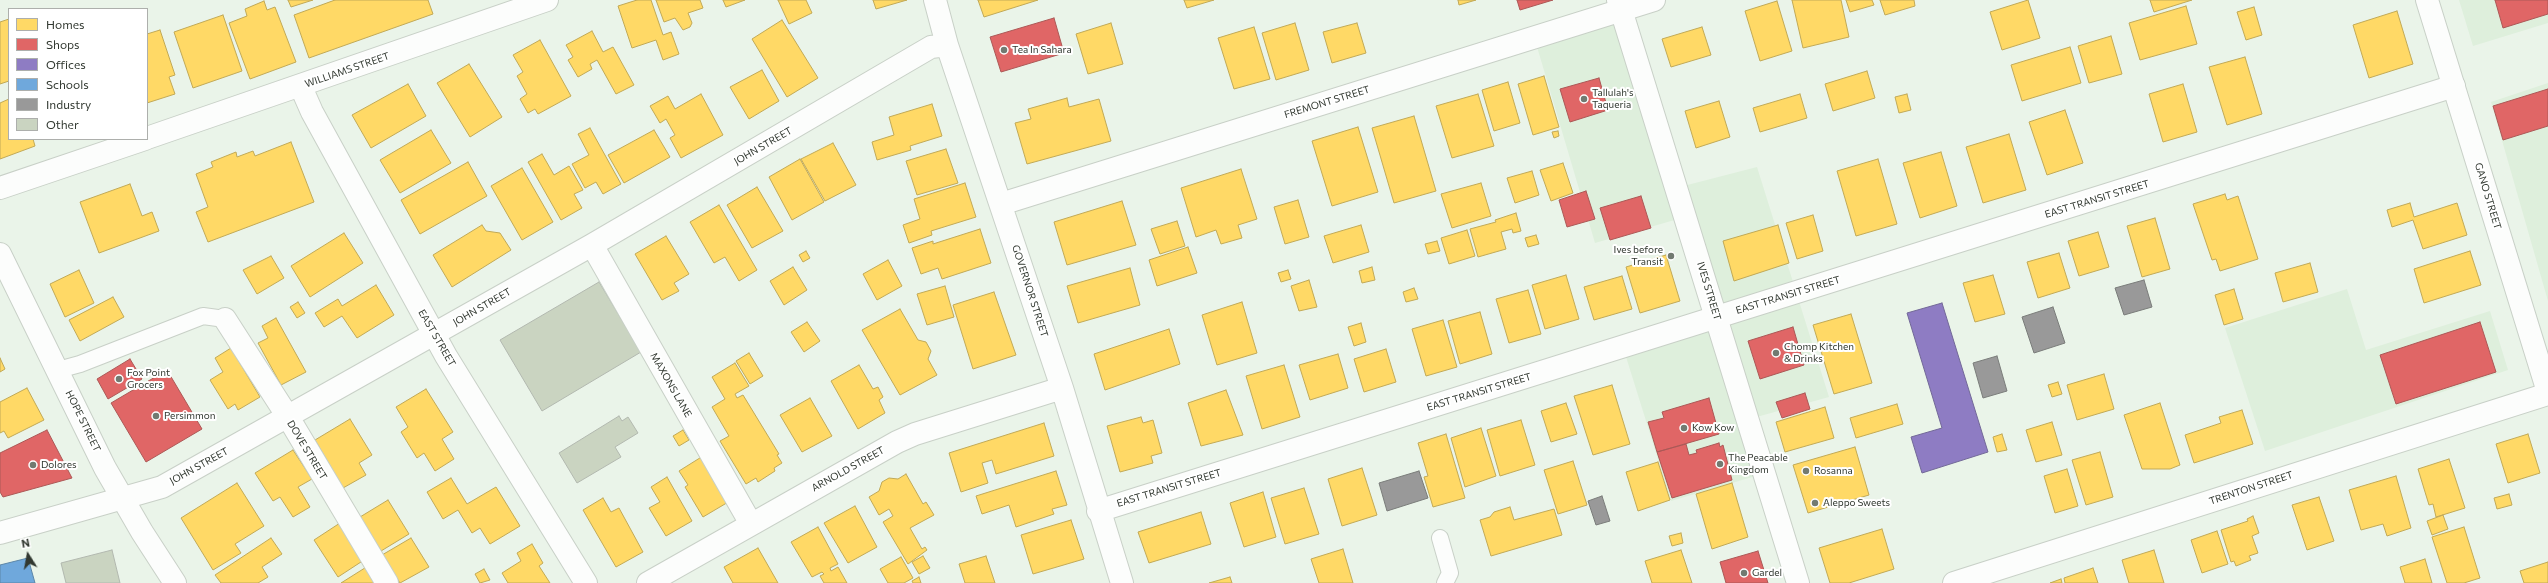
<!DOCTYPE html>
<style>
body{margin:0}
#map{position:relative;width:2548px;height:583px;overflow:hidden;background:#eaf4e9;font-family:Commissioner,sans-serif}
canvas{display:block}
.legend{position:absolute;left:8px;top:8px;width:140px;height:132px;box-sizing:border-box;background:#fff;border:1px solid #adafac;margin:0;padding:5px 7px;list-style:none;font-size:12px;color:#313830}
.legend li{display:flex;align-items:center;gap:8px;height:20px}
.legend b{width:20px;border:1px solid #adafac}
.north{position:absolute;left:8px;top:535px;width:40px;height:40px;-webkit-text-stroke:3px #fff;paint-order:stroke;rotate:349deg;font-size:11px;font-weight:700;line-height:16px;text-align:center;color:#313830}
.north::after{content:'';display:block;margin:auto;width:14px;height:18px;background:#313830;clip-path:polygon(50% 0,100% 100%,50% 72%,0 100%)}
</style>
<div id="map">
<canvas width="2548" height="583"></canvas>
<ul class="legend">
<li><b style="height:11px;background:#ffd966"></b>Homes</li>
<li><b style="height:11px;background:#e06666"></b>Shops</li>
<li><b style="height:11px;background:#8e7cc3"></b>Offices</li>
<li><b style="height:11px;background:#6fa8dc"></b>Schools</li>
<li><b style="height:11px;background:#999"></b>Industry</li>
<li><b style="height:11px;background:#cad4c1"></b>Other</li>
</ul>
<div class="north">N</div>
</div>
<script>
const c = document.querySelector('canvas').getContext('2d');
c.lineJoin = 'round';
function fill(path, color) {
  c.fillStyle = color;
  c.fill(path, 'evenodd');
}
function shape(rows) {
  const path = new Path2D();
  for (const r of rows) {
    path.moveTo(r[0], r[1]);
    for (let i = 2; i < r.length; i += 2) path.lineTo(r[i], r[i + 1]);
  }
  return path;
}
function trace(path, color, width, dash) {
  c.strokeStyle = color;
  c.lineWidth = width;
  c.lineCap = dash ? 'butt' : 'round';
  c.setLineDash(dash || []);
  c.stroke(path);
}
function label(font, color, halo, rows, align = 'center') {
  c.font = font + ' Commissioner,sans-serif';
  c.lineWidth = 4;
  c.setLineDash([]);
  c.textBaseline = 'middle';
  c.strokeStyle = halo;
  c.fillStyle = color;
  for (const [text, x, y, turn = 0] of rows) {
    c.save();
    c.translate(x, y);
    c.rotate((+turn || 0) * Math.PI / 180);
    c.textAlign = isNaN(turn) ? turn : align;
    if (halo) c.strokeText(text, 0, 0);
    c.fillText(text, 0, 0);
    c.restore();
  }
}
const built = shape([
 [2459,0,2548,0,2548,23,2473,46],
 [1613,18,1668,190,1757,167,1829,397,1742,421,1759,475,1671,501,1622,344,1708,316,1678,219,1595,243,1535,40],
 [2548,83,2548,301,2491,102],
 [2347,289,2366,350,2490,311,2508,370,2265,451,2225,328]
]);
const homes = shape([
 [288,0,313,0,291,7,288,0],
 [335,0,428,0,433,14,309,58,294,15,335,0],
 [637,0,651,0,663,35,671,32,679,54,663,60,656,40,632,48,618,6,637,0],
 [656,0,700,0,703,8,688,13,692,23,690,27,683,30,675,18,664,22,656,0],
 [723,0,745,0,726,7,723,0],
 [778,0,806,0,812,13,789,24,778,0],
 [873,0,907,0,876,9,873,0],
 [978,0,1038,0,984,17,978,0],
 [1184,0,1214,0,1187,8,1184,0],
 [1458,0,1476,0,1459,5,1458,0],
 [1792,0,1841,0,1849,37,1803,48,1792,0],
 [1846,0,1872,0,1874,5,1850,12,1846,0],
 [1880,0,1914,0,1915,6,1885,15,1880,0],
 [2028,0,2040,38,2002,50,1990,12,2028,0],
 [2150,0,2192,0,2154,12,2150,0],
 [264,1,267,10,275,7,296,62,250,79,229,23,247,16,245,9,264,1],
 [1777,1,1792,51,1760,61,1745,11,1777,1],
 [2186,6,2197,44,2140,60,2129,23,2186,6],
 [2254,7,2262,35,2246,40,2237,12,2254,7],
 [2397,11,2413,64,2369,78,2353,25,2397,11],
 [223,15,242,71,193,88,174,32,223,15],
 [9,19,9,81,0,84,0,22,9,19],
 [782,20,818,78,787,97,752,39,782,20],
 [1111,23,1123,64,1088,74,1076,34,1111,23],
 [1295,23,1309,70,1276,80,1262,33,1295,23],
 [1357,23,1366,53,1332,63,1323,32,1357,23],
 [1254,27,1270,79,1234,89,1218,38,1254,27],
 [1702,27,1711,55,1671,67,1662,39,1702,27],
 [160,30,175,75,169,77,175,94,147,103,147,34,160,30],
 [592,31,603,52,613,47,634,85,616,94,597,60,590,64,592,69,578,77,568,60,573,57,566,45,592,31],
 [2111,36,2122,74,2089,83,2078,46,2111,36],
 [540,40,571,96,538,114,535,109,528,113,520,99,527,94,517,76,523,72,513,55,540,40],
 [2070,47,2081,83,2022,101,2011,65,2070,47],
 [2245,57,2262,114,2227,125,2209,67,2245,57],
 [469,64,502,117,470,137,437,83,469,64],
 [762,70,779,101,749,119,730,87,762,70],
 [1867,71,1875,98,1833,111,1825,84,1867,71],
 [1544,76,1559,127,1533,135,1518,84,1544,76],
 [1508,82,1520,123,1494,131,1482,90,1508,82],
 [408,84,426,116,371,148,352,115,408,84],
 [2183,84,2197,132,2163,142,2149,94,2183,84],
 [701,94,723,135,681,158,670,138,675,135,666,119,660,123,650,106,668,96,675,109,701,94],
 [1478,94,1494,146,1452,158,1436,106,1478,94],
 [1800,94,1807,118,1760,132,1753,108,1800,94],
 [1907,94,1911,110,1899,113,1895,97,1907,94],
 [1067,98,1069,107,1099,99,1111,141,1027,164,1015,123,1031,119,1028,109,1067,98],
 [9,99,9,139,33,139,35,146,0,159,0,103,9,99],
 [1719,101,1730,137,1696,148,1685,111,1719,101],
 [932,104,942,136,910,146,911,150,877,160,872,142,894,135,889,117,932,104],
 [2065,110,2083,163,2047,175,2029,122,2065,110],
 [1414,116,1436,191,1394,203,1372,128,1414,116],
 [1358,127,1378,192,1332,206,1312,141,1358,127],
 [590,128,621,184,603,194,596,182,585,188,572,164,589,155,578,134,590,128],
 [431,130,451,163,400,193,380,160,431,130],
 [654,130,670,157,624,183,608,155,654,130],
 [1558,131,1559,136,1554,138,1552,132,1558,131],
 [2009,134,2026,190,1983,203,1966,147,2009,134],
 [291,142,314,202,208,242,196,212,208,207,196,174,213,167,211,162,236,152,237,157,253,151,255,156,291,142],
 [833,143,856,185,825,201,801,159,833,143],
 [946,149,958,183,917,195,906,161,946,149],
 [1941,152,1957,206,1920,218,1903,163,1941,152],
 [542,154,554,175,569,166,583,190,574,194,582,208,561,220,528,162,542,154],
 [800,159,824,202,792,220,769,177,800,159],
 [1878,159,1897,224,1856,236,1837,171,1878,159],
 [468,162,487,196,420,234,401,200,468,162],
 [1563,163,1573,193,1551,201,1540,170,1563,163],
 [522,168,553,222,522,240,491,186,522,168],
 [1241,169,1257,219,1238,225,1242,238,1221,244,1216,230,1196,237,1181,188,1241,169],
 [1532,171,1539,195,1515,203,1507,178,1532,171],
 [965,183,976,217,931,231,932,235,909,243,903,225,920,219,914,199,965,183],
 [1481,183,1491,216,1452,228,1441,194,1481,183],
 [130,184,142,216,152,212,159,231,99,253,80,202,130,184],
 [757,187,783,231,752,248,727,205,757,187],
 [2225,194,2227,200,2238,196,2258,259,2220,271,2216,259,2212,260,2193,204,2225,194],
 [1298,200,1309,237,1285,244,1274,207,1298,200],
 [1122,201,1136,245,1067,265,1054,222,1122,201],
 [2410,203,2414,217,2457,203,2467,235,2423,249,2413,220,2392,227,2387,210,2410,203],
 [719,205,757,270,739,281,725,257,714,263,690,222,719,205],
 [1516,213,1521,231,1513,233,1512,229,1501,232,1506,249,1478,257,1470,229,1496,222,1495,220,1516,213],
 [1813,215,1823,251,1797,259,1786,223,1813,215],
 [2155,218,2170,269,2142,277,2127,226,2155,218],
 [1177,221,1185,246,1160,254,1151,229,1177,221],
 [482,225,486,231,500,233,511,250,452,287,433,255,482,225],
 [1361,225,1369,252,1333,263,1324,236,1361,225],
 [1778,225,1789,263,1734,281,1723,241,1778,225],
 [980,229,991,263,942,279,938,268,921,274,912,248,933,241,933,244,980,229],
 [1467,230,1475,256,1449,264,1441,238,1467,230],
 [2098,232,2109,267,2079,276,2068,241,2098,232],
 [344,233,363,263,310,297,291,266,344,233],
 [1536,235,1539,244,1528,247,1525,238,1536,235],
 [666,236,689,274,674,283,679,291,662,300,635,254,666,236],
 [1437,241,1440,251,1428,254,1425,244,1437,241],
 [1188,247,1197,273,1157,286,1149,260,1188,247],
 [806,251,810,258,803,262,799,255,806,251],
 [2470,251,2481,285,2424,303,2414,269,2470,251],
 [2059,253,2070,288,2038,298,2027,262,2059,253],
 [1666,255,1680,301,1640,313,1626,267,1666,255],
 [271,256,284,278,257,294,243,270,271,256],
 [888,260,902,286,877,300,863,274,888,260],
 [2310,263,2318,292,2283,302,2275,273,2310,263],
 [793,267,807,290,784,305,770,281,793,267],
 [1372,267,1375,280,1362,283,1359,271,1372,267],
 [1130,268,1140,305,1078,323,1067,286,1130,268],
 [79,270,94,303,65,317,50,284,79,270],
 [1288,270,1291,279,1281,282,1278,273,1288,270],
 [1566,275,1579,319,1545,329,1532,285,1566,275],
 [1993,275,2005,314,1975,322,1963,283,1993,275],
 [1622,276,1632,309,1594,320,1584,287,1622,276],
 [1309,280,1317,307,1299,311,1291,286,1309,280],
 [376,285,394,315,357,338,342,316,324,327,315,313,338,299,342,306,376,285],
 [945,286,954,317,927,325,917,294,945,286],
 [1414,288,1418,299,1406,302,1403,292,1414,288],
 [2234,289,2243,319,2224,325,2215,295,2234,289],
 [1528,290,1541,334,1509,343,1496,299,1528,290],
 [994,292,1016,355,973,369,953,305,994,292],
 [113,297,124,317,80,341,69,320,113,297],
 [298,302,305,313,297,318,290,307,298,302],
 [1242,302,1257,353,1217,365,1202,315,1242,302],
 [900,309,918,340,926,342,931,351,928,359,937,375,900,395,862,330,900,309],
 [1480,312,1492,354,1460,364,1448,321,1480,312],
 [1851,314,1872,383,1834,394,1813,325,1851,314],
 [276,318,306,372,281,385,258,343,268,338,262,326,276,318],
 [1443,320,1457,367,1426,376,1412,329,1443,320],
 [807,322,820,341,804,352,791,332,807,322],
 [1361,323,1366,342,1354,346,1348,327,1361,323],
 [1169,329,1180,364,1105,390,1094,354,1169,329],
 [231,348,260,397,238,410,235,404,228,409,210,380,223,372,215,358,231,348],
 [1386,349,1396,382,1364,392,1354,359,1386,349],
 [749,353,763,376,750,384,736,361,749,353],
 [1338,354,1348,388,1310,400,1299,365,1338,354],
 [0,358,5,369,0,372,0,358],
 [735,363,749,386,735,394,737,398,743,395,779,454,777,455,782,463,774,468,775,471,758,482,756,478,746,484,720,441,729,436,712,407,725,399,712,377,735,363],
 [859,365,873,389,878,387,883,397,879,400,885,413,858,429,831,381,859,365],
 [1284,365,1300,417,1262,429,1246,376,1284,365],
 [2104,374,2114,409,2077,420,2067,385,2104,374],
 [2058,382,2062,394,2052,397,2048,385,2058,382],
 [1612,385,1630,444,1593,455,1574,396,1612,385],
 [27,388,44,420,8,438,4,431,0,433,0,402,27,388],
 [426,389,453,432,442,439,454,459,435,471,424,453,417,458,401,432,408,427,396,407,426,389],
 [1226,390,1243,435,1201,446,1188,403,1226,390],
 [810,398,832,436,802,452,780,415,810,398],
 [1566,403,1577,434,1551,442,1541,411,1566,403],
 [2160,403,2180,465,2170,469,2142,469,2124,415,2160,403],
 [1897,404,1903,424,1856,438,1850,418,1897,404],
 [1825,407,1834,438,1785,452,1776,422,1825,407],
 [2242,410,2253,444,2194,463,2185,435,2221,423,2219,417,2242,410],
 [1141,417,1143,423,1153,420,1162,453,1151,456,1153,463,1120,472,1107,426,1141,417],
 [350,419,372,455,359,463,366,475,343,488,315,440,350,419],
 [1521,420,1535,465,1500,476,1487,430,1521,420],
 [2052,422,2062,455,2036,462,2026,430,2052,422],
 [1044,423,1054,456,996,474,992,460,982,463,988,483,961,492,949,453,1044,423],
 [1481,428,1496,476,1465,487,1451,438,1481,428],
 [683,430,689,440,679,446,673,436,683,430],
 [1446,434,1465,498,1433,507,1424,477,1428,476,1418,443,1446,434],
 [2002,434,2007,450,1997,452,1993,437,2002,434],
 [2528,434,2540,473,2508,483,2496,444,2528,434],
 [1855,447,1869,495,1808,513,1793,465,1855,447],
 [293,450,312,479,298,487,310,507,293,517,280,497,273,501,255,473,293,450],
 [2100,452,2113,497,2086,505,2072,460,2100,452],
 [703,456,730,501,703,517,685,487,688,485,679,471,703,456],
 [2449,459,2465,508,2436,517,2433,504,2429,505,2418,469,2449,459],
 [1573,461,1587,505,1558,514,1544,470,1573,461],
 [1658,462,1670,500,1638,511,1626,472,1658,462],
 [1362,468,1377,515,1342,526,1328,479,1362,468],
 [2067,469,2078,506,2055,513,2044,476,2067,469],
 [1056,471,1067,505,1052,509,1054,514,1016,527,1009,505,982,514,976,496,1056,471],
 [906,474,923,504,926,502,934,515,910,528,922,549,925,547,927,550,908,564,883,522,893,516,889,509,879,515,869,497,879,491,882,482,889,478,898,479,906,474],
 [2396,476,2411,528,2387,536,2383,524,2361,530,2349,490,2396,476],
 [667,477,692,521,666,536,649,508,660,502,651,487,667,477],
 [451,478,467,504,496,487,520,526,490,544,480,528,472,533,458,510,443,519,427,492,451,478],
 [237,483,264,526,235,544,241,553,213,570,181,518,237,483],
 [1732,483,1748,537,1712,549,1696,494,1732,483],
 [1304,488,1319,534,1285,544,1271,498,1304,488],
 [1263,492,1276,537,1244,547,1230,503,1263,492],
 [2509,494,2512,505,2497,509,2494,498,2509,494],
 [2319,497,2334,541,2307,550,2292,505,2319,497],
 [603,498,611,512,619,508,643,552,616,567,583,510,603,498],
 [388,500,409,534,381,551,360,517,388,500],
 [855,506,877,547,848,563,824,523,855,506],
 [1510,507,1514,520,1554,509,1562,535,1491,556,1480,520,1490,517,1494,512,1510,507],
 [1201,512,1211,544,1149,563,1138,532,1201,512],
 [2443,515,2448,529,2432,535,2427,521,2443,515],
 [2253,516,2259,533,2252,536,2258,553,2249,556,2251,560,2236,566,2234,561,2231,562,2221,530,2248,521,2247,519,2253,516],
 [1071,520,1084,559,1033,574,1021,535,1071,520],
 [340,523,364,560,338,577,314,540,340,523],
 [818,527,838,564,830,568,831,571,838,567,847,583,824,583,820,576,824,574,822,572,812,577,791,542,818,527],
 [2464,527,2480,578,2464,583,2447,583,2432,537,2464,527],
 [1882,529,1894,569,1849,583,1830,583,1819,548,1882,529],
 [2217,531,2228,564,2202,573,2191,540,2217,531],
 [1681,533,1683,543,1672,546,1669,536,1681,533],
 [271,538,282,554,262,567,268,577,258,583,221,583,215,575,271,538],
 [411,538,429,567,400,583,382,555,411,538],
 [532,544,543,563,539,566,550,583,508,583,502,573,521,561,517,553,532,544],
 [758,548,778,583,733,583,724,567,758,548],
 [1343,549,1353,583,1319,583,1311,559,1343,549],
 [1681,550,1692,583,1652,583,1645,561,1681,550],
 [2154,550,2164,583,2129,583,2122,560,2154,550],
 [923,556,930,568,919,574,912,562,923,556],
 [986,556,995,583,965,583,959,564,986,556],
 [901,557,913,578,904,583,888,583,880,569,901,557],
 [2425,559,2432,583,2405,583,2400,567,2425,559],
 [2548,562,2548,583,2524,583,2520,571,2548,562],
 [368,566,379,583,341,583,368,566],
 [2093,568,2098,583,2065,583,2064,578,2093,568],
 [484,569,490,580,480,583,475,574,484,569],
 [919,577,921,583,913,583,912,581,919,577],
 [1230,577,1232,583,1209,583,1230,577],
 [2061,579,2062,583,2050,583,2061,579]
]);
const shops = shape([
 [1517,0,1553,0,1520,10,1517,0],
 [2495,0,2548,0,2548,14,2503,28,2495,0],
 [1054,18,1064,53,1001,72,990,37,1054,18],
 [1599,78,1608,110,1570,122,1560,89,1599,78],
 [2548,89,2548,126,2503,140,2493,106,2548,89],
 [1586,191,1595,219,1567,227,1559,200,1586,191],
 [1641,196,1651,228,1610,240,1600,208,1641,196],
 [2480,322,2496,372,2396,404,2380,355,2480,322],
 [1793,327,1804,365,1760,379,1748,341,1793,327],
 [130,359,142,379,108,399,97,379,130,359],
 [167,370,202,429,146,462,111,403,167,370],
 [1805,393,1810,409,1782,418,1776,402,1805,393],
 [1709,398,1719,434,1657,452,1648,422,1664,418,1662,412,1709,398],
 [47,430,72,478,3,497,0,492,0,453,47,430],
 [1719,443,1720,447,1723,445,1732,480,1672,498,1657,452,1686,444,1689,455,1697,453,1696,450,1719,443],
 [1758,551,1768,583,1726,583,1720,562,1758,551]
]);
const offices = shape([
 [1942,303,1988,452,1922,473,1911,437,1942,428,1907,313,1942,303]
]);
const schools = shape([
 [28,558,35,583,0,583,0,565,28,558]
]);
const industry = shape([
 [2144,280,2152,307,2124,315,2115,288,2144,280],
 [2053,307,2065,343,2034,353,2022,317,2053,307],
 [1997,356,2007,391,1983,398,1973,363,1997,356],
 [1419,471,1428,498,1387,511,1379,483,1419,471],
 [1602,496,1610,521,1596,525,1588,501,1602,496]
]);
const building = shape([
 [599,282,641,352,542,411,500,340,599,282],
 [619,416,622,421,628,417,638,433,615,447,621,457,577,483,559,453,619,416],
 [112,550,120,583,66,583,61,563,112,550]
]);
const lane = shape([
 [58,370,80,364,203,316,225,319],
 [1440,538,1450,573,1445,583]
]);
const street = shape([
 [935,0,947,45,1062,388,1122,583],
 [301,87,312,112,446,356,586,583],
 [147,138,547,0],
 [0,188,145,139],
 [1001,204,1654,0],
 [592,245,751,524],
 [225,319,288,417,387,583],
 [1098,511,2454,86],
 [0,533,162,487,592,245,931,47,947,45],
 [648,583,897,442,915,434,1062,388],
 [1954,583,2548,394]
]);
const secondary = shape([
 [1618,0,1798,583],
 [2427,0,2548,392],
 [0,254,105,468,142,532,175,583]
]);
const markers = [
 [1004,50,4,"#727a71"],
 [1584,99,4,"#727a71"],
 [1671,256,4,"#727a71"],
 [1776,353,4,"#727a71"],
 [119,379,4,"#727a71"],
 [156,416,4,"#727a71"],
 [1684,428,4,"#727a71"],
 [1720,464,4,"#727a71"],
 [33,465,4,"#727a71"],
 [1806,471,4,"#727a71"],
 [1815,503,4,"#727a71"],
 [1744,573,4,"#727a71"]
];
const poiNames = [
 ["Tea In Sahara",1012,50],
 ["Tallulah's",1592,93],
 ["Taqueria",1592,105],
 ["Ives before",1663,250,"right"],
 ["Transit",1663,262,"right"],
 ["Chomp Kitchen",1784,347],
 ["& Drinks",1784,359],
 ["Fox Point",127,373],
 ["Grocers",127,385],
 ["Persimmon",164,416],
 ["Kow Kow",1692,428],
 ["The Peacable",1728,458],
 ["Kingdom",1728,470],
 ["Dolores",41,465],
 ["Rosanna",1814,471],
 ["Aleppo Sweets",1823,503],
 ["Gardel",1752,573]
];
const streetNames = [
 ["WILLIAMS STREET",347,70,-19],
 ["FREMONT STREET",1327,102,-17],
 ["JOHN STREET",763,146,-30],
 ["GANO STREET",2488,196,73],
 ["EAST TRANSIT STREET",2097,199,-17],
 ["GOVERNOR STREET",1030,291,72],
 ["IVES STREET",1709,291,73],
 ["EAST TRANSIT STREET",1788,295,-17],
 ["JOHN STREET",482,307,-30],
 ["EAST STREET",437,338,60],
 ["MAXONS LANE",671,385,60],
 ["EAST TRANSIT STREET",1479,392,-17],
 ["HOPE STREET",83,421,64],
 ["DOVE STREET",307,450,59],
 ["JOHN STREET",199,466,-29],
 ["ARNOLD STREET",848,469,-29],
 ["EAST TRANSIT STREET",1169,488,-17],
 ["TRENTON STREET",2251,488,-18]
];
fill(built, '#deefdc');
fill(homes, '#ffd966');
trace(homes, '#c1a956', 1);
fill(shops, '#e06666');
trace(shops, '#ac5856', 1);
fill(offices, '#8e7cc3');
trace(offices, '#726897', 1);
fill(schools, '#6fa8dc');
trace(schools, '#5c86a8', 1);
fill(industry, '#999');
trace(industry, '#7a7c7a', 1);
fill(building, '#cad4c1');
trace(building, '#b2b8af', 1);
trace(lane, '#c8d0c7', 18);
trace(street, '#c8d0c7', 24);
trace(secondary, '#c8d0c7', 24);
trace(lane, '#fcfdfc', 16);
trace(street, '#fcfdfc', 22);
trace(secondary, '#fcfdfc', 22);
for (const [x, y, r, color] of markers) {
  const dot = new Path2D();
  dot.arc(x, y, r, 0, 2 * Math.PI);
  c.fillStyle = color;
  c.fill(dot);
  trace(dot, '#fff', 1.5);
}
label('10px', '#313830', '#fff', poiNames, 'left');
label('10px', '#313830', '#fff', streetNames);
</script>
